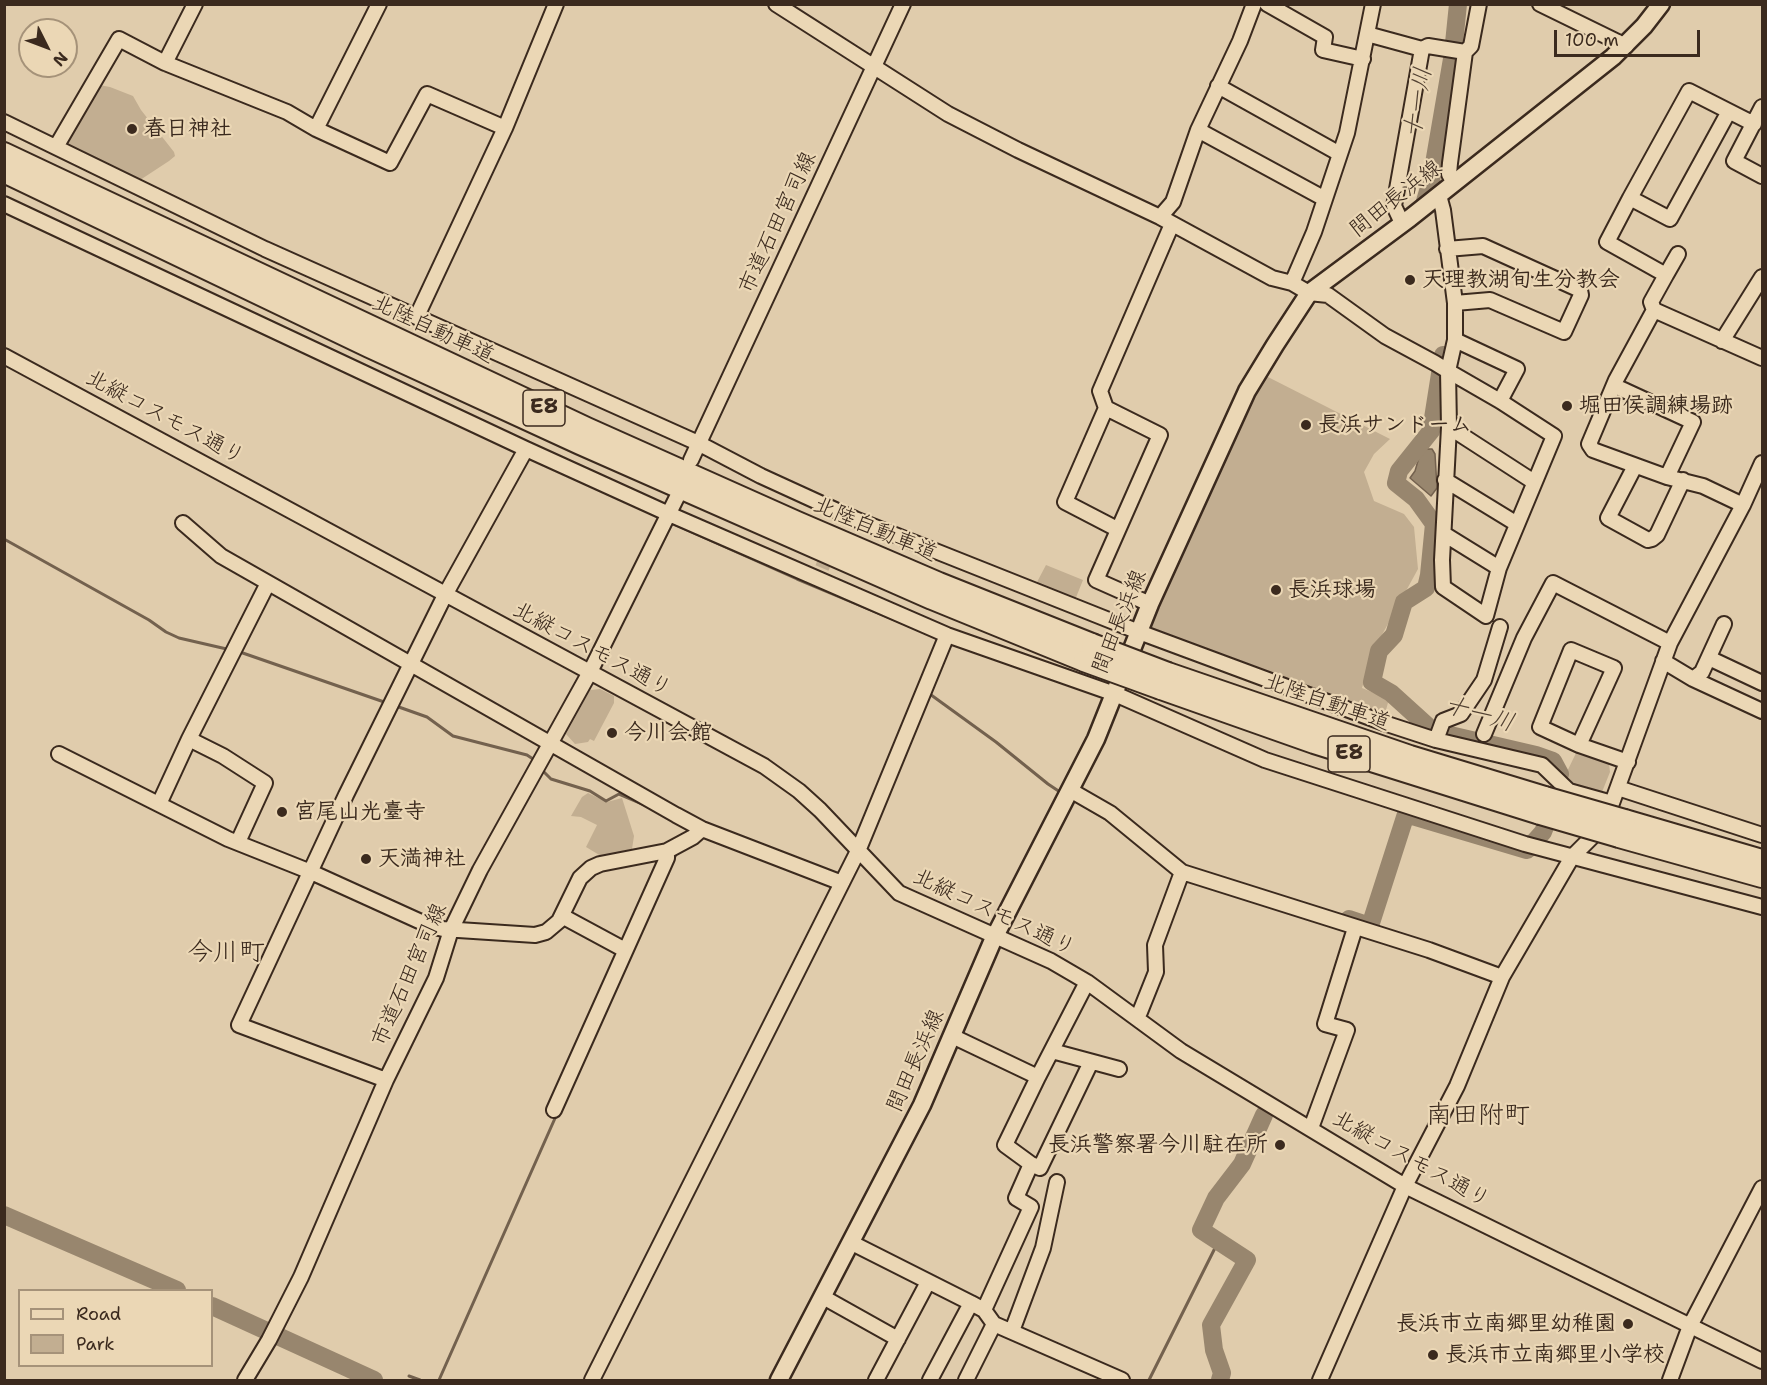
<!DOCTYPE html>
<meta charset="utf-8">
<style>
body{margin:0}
#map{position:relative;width:1767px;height:1385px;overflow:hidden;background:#e0ccac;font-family:"Shantell Sans",sans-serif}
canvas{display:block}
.frame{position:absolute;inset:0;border:6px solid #3b2a1e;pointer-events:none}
.legend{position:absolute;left:18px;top:1289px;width:195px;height:78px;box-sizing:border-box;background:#ebd7b5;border:2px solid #a59279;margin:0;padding:8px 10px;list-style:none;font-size:18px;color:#3b2a1e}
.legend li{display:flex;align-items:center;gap:12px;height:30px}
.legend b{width:30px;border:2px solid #a59279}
.north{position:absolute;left:18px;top:18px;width:60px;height:60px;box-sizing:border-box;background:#ebd7b5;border:2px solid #a59279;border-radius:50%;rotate:132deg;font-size:16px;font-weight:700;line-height:24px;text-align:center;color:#3b2a1e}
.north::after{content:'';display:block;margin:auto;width:21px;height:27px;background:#3b2a1e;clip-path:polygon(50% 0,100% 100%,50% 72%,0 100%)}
.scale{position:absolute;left:1554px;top:30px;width:146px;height:27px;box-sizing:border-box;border:3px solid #3b2a1e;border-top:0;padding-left:8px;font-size:18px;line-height:21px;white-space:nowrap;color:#3b2a1e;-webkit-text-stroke:4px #ebd7b5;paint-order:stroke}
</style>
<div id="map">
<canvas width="1767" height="1385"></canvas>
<div class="frame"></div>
<ul class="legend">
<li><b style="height:8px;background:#ebd7b5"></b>Road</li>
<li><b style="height:16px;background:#c2ae91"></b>Park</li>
</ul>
<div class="north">N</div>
<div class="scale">100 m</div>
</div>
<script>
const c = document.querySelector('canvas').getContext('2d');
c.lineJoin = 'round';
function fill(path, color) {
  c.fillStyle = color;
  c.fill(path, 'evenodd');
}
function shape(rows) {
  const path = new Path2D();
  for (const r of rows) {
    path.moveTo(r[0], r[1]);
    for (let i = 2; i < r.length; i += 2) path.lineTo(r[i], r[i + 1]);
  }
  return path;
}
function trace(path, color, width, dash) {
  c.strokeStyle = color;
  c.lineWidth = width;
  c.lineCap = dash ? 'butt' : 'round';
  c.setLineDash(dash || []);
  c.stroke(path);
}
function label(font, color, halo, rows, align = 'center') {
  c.font = font + ' "Shantell Sans","Klee One",sans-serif';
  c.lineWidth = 4.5;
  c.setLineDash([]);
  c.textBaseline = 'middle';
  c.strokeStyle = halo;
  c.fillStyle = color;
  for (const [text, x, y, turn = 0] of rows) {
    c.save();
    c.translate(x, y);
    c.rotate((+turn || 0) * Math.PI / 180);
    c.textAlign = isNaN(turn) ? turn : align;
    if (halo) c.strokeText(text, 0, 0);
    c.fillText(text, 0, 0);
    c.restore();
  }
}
const green = shape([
 [99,85,110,87,133,96,141,110,174,152,175,156,169,161,137,182,66,147,66,144],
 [1266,376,1390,439,1374,454,1364,472,1374,501,1404,514,1414,527,1418,569,1372,653,1362,688,1389,699,1383,721,1142,638,1229,447],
 [1046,565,1083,580,1075,600,1036,584],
 [600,689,614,696,614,703,594,741,590,739,588,742,575,744,566,734,590,690],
 [1577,751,1609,764,1610,772,1600,797,1562,782],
 [588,793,607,802,622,798,634,836,632,849,601,856,586,847,597,825,581,817,571,816,582,797]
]);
const water = shape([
 [1424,449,1432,449,1435,454,1437,488,1431,496,1410,478,1415,471,1420,454,1424,449]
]);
const stream = shape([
 [676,525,797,579,919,630],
 [4,539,149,620,166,632,179,638,231,650],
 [237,651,387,703],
 [927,692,996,742,1048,784,1063,794],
 [396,706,427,717,453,736,527,755,536,761],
 [541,769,551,779,590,791,606,801,619,794,647,806],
 [1072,799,1111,822],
 [665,879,677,852],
 [409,1376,420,1380],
 [439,1380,556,1116],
 [1149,1380,1218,1242]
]);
const river = shape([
 [1423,208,1431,181,1453,53,1458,4],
 [1443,355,1431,431,1399,471,1396,483,1416,499,1434,524,1429,575,1426,588,1404,602,1394,635,1379,651,1372,682,1391,693,1433,731,1536,755,1553,761,1560,774],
 [1349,919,1370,926,1406,814,1527,850,1543,832,1554,804],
 [4,1215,177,1290],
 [212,1306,374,1380],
 [1220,1380,1222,1373,1214,1350,1211,1325,1247,1260,1201,1230,1216,1198,1242,1164,1264,1115]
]);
const minorTunnel = shape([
 [822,568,839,527]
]);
const minor = shape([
 [776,4,948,114,1018,150,1160,217,1272,278,1292,283,1309,293,1328,295,1385,336,1435,363,1448,371,1500,401,1554,436,1499,568,1486,616,1443,587,1442,560,1449,427,1448,371,1455,340,1455,303,1443,210,1440,199],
 [1267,4,1325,37,1323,50,1363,59],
 [1540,4,1626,46],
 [1367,34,1422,49,1394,206,1402,223],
 [1422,49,1428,46,1465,52],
 [165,63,287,112,316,129,390,163,427,94,505,128],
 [1218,86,1340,154],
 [1762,107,1734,161,1762,176],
 [1728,113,1670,219,1630,198,1689,91,1754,124],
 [4,122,265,249,698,443,761,476,855,519,1139,632,1384,723,1436,740,1542,765,1569,791,1612,803],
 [316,129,379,4],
 [1198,130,1325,199],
 [56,147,119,39,165,63,195,4],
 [1454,183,1449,174,1450,163,1465,52,1471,46,1479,4],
 [1630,198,1607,242,1666,275,1651,302,1654,310],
 [4,204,526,449,669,514,947,635,1115,694,1265,760,1525,844,1762,907],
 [1160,217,1173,202,1198,130,1240,41,1254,4],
 [1447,249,1483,246,1580,290,1581,295,1564,332,1490,300,1455,303],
 [1666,275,1678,254],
 [1292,283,1314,232,1347,133,1373,4],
 [417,316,505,128,556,4],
 [1455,340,1517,369,1500,401],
 [1722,341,1762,277],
 [4,356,764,766,799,791,820,810,899,893,1051,961,1087,982,1181,1051,1405,1186,1762,1361],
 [1615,386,1693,422,1667,477],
 [1106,408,1160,435,1096,580,1150,604],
 [1449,427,1534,482],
 [691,460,903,4],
 [1635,466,1608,518,1648,540,1652,539,1657,535,1683,480],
 [1445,480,1517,524],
 [1743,505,1703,486,1667,477,1593,450,1589,444,1616,380,1654,310,1762,358],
 [183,523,221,556,676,815,702,829,842,883],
 [1117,529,1065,502,1106,408,1100,391,1172,224],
 [1444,534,1499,568],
 [1709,658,1762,683],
 [1663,661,1693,679,1762,711],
 [1693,679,1702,672,1724,624],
 [1484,734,1524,638,1553,583,1670,643],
 [189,739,223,756,265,783,238,842],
 [1436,740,1443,721,1461,714,1484,680,1500,627],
 [1579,745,1614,668,1571,650,1540,727,1579,745,1628,762],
 [59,754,228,839,311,872,430,926,443,929,535,935,546,932,559,921,580,878,591,868,600,864,667,851,693,837,702,829],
 [1618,788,1762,835],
 [1070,790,1110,813,1182,872,1429,950,1502,977],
 [159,804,189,739,268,583],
 [562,916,625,950],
 [1136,1017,1140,1012,1156,972,1155,945,1182,872],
 [952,1036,1038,1077,1005,1145,1031,1164,1016,1198,1031,1207,984,1310],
 [1052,1051,1119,1069],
 [1038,1077,1087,982],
 [386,1080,239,1025,346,795,445,595,526,449],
 [554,1110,667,858,667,851],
 [1311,1128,1347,1030,1325,1024,1355,928],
 [1031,1164,1040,1168,1091,1062],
 [852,1243,971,1303],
 [823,1297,898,1339],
 [1012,1331,1043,1248,1057,1182],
 [245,1380,269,1340,301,1277,386,1080,436,978,451,930,480,870,590,672,677,497],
 [592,1380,858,851,947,635],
 [876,1380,928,1282],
 [930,1380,971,1303,984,1310,994,1324,1122,1380],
 [966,1380,994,1324],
 [1320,1380,1405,1186,1457,1086,1502,977,1572,857,1593,836,1612,803,1670,643,1743,505,1762,463],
 [1670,1380,1690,1326,1762,1188]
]);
const major = shape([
 [779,1380,922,1105,993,940,1096,739,1150,604,1247,391,1275,345,1309,293,1410,218,1613,57,1644,26,1661,4]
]);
const highway = shape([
 [4,153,587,428,797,522,939,583,1092,644],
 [4,172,369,347,580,444,932,599,1084,661],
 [1168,673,1410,756,1545,797],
 [1161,689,1314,743,1540,814],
 [1625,820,1762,860],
 [1619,837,1762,877]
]);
const highwayBridge = shape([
 [1092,644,1168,673],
 [1084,661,1161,689],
 [1545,797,1625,820],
 [1540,814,1619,837]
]);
const markers = [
 [132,129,6,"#3b2a1e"],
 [1410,280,6,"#3b2a1e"],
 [1567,406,6,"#3b2a1e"],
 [1306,425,6,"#3b2a1e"],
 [1276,590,6,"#3b2a1e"],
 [612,733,6,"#3b2a1e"],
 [282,812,6,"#3b2a1e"],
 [366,859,6,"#3b2a1e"],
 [1280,1145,6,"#3b2a1e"],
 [1628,1324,6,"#3b2a1e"],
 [1433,1355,6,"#3b2a1e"]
];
const shields = [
 [544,408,42],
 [1349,754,42]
];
const shieldNames = [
 ["E8",544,408],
 ["E8",1349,754]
];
const poiNames = [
 ["春日神社",144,129],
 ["天理教湖旬生分教会",1422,280],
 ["堀田侯調練場跡",1579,406],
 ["長浜サンドーム",1318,425],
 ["長浜球場",1288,590],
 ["今川会館",624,733],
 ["宮尾山光臺寺",294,812],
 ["天満神社",378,859],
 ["長浜警察署今川駐在所",1268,1145,"right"],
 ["長浜市立南郷里幼稚園",1616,1324,"right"],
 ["長浜市立南郷里小学校",1445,1355]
];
const streetNames = [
 ["間田長浜線",1396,199,-38],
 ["市道石田宮司線",778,223,-65],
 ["北陸自動車道",433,330,25],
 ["北縦コスモス通り",165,418,28],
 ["北陸自動車道",875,530,23],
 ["間田長浜線",1120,622,-68],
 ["北縦コスモス通り",592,650,28],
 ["北陸自動車道",1327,703,19],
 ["北縦コスモス通り",994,913,25],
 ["市道石田宮司線",410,975,-66],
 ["間田長浜線",916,1061,-66],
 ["北縦コスモス通り",1411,1160,29]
];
const waterNames = [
 ["十一川",1419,103,-81],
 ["十一川",1479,715,16]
];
const quarterNames = [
 ["今川町",226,953],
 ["南田附町",1478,1116]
];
fill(green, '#c2ae91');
fill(water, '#98866e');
trace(water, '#73614e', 1.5);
trace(stream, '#73614e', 3);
trace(river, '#98866e', 18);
trace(minorTunnel, '#bfac90', 14, [14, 7]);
trace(minor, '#3b2a1e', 18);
trace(major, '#3b2a1e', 21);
trace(highway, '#3b2a1e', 24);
trace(minor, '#ebd7b5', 14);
trace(major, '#ebd7b5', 16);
trace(highway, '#ebd7b5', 20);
trace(highwayBridge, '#3b2a1e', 24, []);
trace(highwayBridge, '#ebd7b5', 20);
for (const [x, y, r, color] of markers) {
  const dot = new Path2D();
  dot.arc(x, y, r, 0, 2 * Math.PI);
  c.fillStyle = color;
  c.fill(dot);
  trace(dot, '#ebd7b5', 2);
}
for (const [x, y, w] of shields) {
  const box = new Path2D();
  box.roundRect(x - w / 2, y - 18, w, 36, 4.5);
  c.fillStyle = '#ebd7b5';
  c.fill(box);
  trace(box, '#3b2a1e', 1.5);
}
label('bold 21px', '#3b2a1e', null, shieldNames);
label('bold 22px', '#3b2a1e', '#ebd7b5', poiNames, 'left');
label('22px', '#3b2a1e', '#ebd7b5', streetNames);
label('italic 24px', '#524132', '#ebd7b5', waterNames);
label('26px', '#3b2a1e', '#ebd7b5', quarterNames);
</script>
